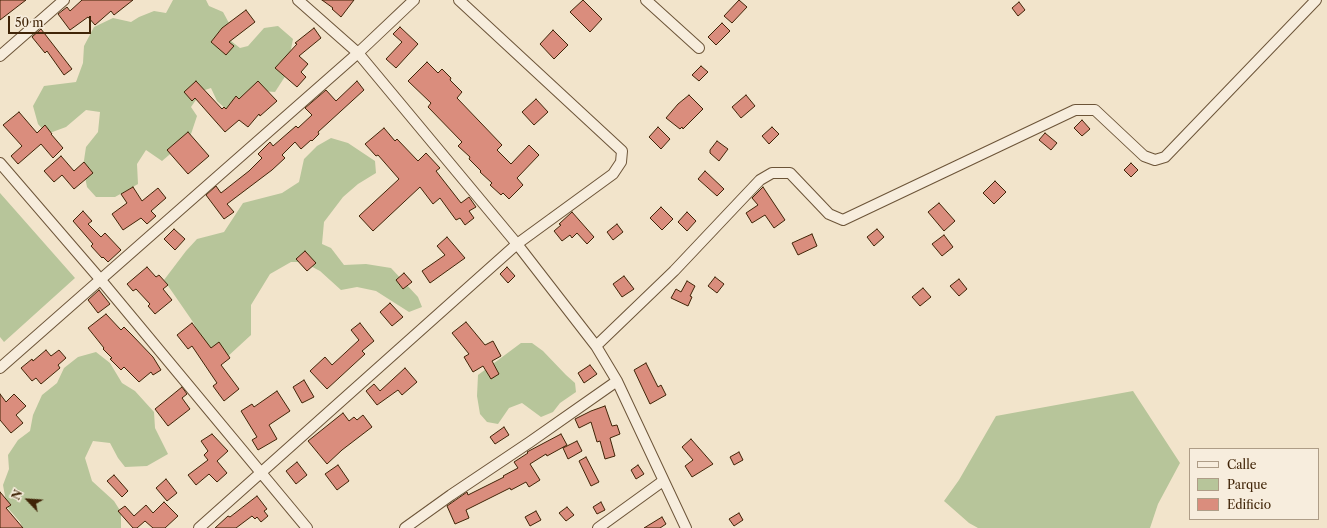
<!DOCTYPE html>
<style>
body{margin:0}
#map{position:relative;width:1327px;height:528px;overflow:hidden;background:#f2e4cb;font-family:"Libre Caslon Text",serif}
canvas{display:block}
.legend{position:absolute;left:1189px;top:448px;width:130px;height:72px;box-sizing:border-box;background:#f7eddd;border:1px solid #ae9d87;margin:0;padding:5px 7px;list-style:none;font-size:12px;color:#402407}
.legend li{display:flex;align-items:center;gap:8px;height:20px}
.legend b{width:20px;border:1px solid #ae9d87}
.north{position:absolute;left:8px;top:480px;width:40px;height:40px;-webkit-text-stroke:3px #f7eddd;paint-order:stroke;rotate:295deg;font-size:11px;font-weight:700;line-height:16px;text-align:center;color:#402407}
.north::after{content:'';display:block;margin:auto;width:14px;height:18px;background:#402407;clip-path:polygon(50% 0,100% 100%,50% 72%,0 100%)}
.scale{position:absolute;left:8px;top:16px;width:83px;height:18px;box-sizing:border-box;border:2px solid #402407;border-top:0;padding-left:5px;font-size:12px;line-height:14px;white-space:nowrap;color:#402407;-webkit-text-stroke:3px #f7eddd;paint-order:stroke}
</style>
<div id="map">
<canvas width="1327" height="528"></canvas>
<ul class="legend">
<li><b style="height:5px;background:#f7eddd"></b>Calle</li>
<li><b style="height:11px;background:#b7c59a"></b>Parque</li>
<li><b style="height:11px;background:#da8d7d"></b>Edificio</li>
</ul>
<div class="north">N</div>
<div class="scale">50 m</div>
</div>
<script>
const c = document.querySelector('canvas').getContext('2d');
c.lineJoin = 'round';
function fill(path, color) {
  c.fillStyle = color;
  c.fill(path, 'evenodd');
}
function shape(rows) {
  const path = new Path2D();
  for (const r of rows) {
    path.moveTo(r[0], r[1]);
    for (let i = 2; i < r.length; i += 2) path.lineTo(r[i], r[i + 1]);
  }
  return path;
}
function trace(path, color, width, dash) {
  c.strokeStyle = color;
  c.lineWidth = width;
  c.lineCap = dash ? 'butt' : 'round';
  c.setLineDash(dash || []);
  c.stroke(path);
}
const green = shape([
 [173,0,206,0,209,6,223,12,230,25,231,41,240,48,248,46,264,28,278,26,293,39,286,75,275,92,261,91,235,117,217,101,211,88,202,91,191,107,197,116,190,137,162,161,146,150,137,164,138,184,115,197,96,197,87,187,83,167,86,147,98,132,100,112,86,110,66,127,47,134,38,124,33,106,44,86,76,82,83,63,84,46,94,27,113,18,131,22,139,17,154,11,166,13],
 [331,138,348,143,375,161,376,173,358,184,343,197,324,222,322,244,331,248,344,265,366,264,391,268,418,297,422,307,409,312,376,291,357,287,341,290,320,271,303,262,291,262,270,274,251,305,251,335,226,358,208,352,193,322,164,280,186,251,197,239,224,232,243,203,282,193,299,182,304,159,317,146],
 [0,193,75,278,4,342,0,337],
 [521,343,532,343,543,351,566,375,575,383,576,392,560,403,553,412,541,417,522,403,509,408,498,424,487,422,480,414,477,396,478,375],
 [96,352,110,363,122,383,135,391,154,412,155,428,168,454,147,466,125,467,118,458,110,443,93,441,85,458,92,481,114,501,121,512,121,528,23,528,20,522,7,507,3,485,9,469,8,455,18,440,30,431,33,415,42,395,57,383,64,368,78,357],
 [1133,391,1180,463,1158,504,1150,528,978,528,969,523,944,501,959,480,996,416]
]);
const building = shape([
 [0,0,26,0,0,20,0,0],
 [82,0,133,0,114,15,111,11,95,25,88,17,70,30,58,14,67,7,70,11,82,0],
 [322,0,354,0,341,17,332,9,333,8,322,0],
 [583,0,602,19,590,32,570,12,583,0],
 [739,0,747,7,732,23,724,16,739,0],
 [1019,2,1025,10,1018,16,1012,8,1019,2],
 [246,10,255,22,229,42,234,46,226,55,211,42,222,28,246,10],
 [722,23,730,31,716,45,708,37,722,23],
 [400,27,418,44,396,68,386,59,402,42,393,34,400,27],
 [314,28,321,38,299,56,308,64,301,72,306,77,297,87,275,68,297,44,295,43,314,28],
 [41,29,72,69,64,75,47,51,45,53,32,37,41,29],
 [553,30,568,45,554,59,540,44,553,30],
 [427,62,438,73,442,69,451,78,450,80,462,92,457,98,502,145,497,150,511,164,529,145,539,155,517,178,523,185,509,199,503,193,501,195,490,185,492,183,480,172,481,171,469,159,470,157,458,146,462,142,428,107,431,103,408,81,427,62],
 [701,66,708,72,699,81,692,75,701,66],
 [196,81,222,109,224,107,226,109,236,96,239,99,258,81,277,101,260,116,259,114,248,127,239,120,225,132,195,98,192,101,184,92,196,81],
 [357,81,364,90,318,132,319,134,312,141,311,140,301,149,295,142,282,155,285,158,272,170,227,204,234,212,224,219,206,195,216,186,221,193,249,171,262,158,258,154,270,142,273,146,296,126,298,128,312,115,305,108,326,90,336,101,357,81],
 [689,95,703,109,683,129,682,127,680,129,666,118,678,104,689,95],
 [746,95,755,106,741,118,732,107,746,95],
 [536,99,548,112,534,125,522,112,536,99],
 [19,112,37,133,45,125,52,134,51,134,63,148,53,158,41,144,18,164,11,156,22,146,3,125,19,112],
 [1082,120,1090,129,1082,136,1074,128,1082,120],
 [658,127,670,139,661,149,649,137,658,127],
 [772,127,779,134,769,144,762,136,772,127],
 [384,128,395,141,397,139,418,161,426,153,440,168,436,171,461,203,469,197,476,207,469,211,474,218,465,225,460,218,456,220,440,198,433,204,420,187,373,231,359,216,399,179,378,155,376,156,365,144,384,128],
 [188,132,209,156,188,174,167,150,188,132],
 [1045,133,1057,143,1051,150,1039,140,1045,133],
 [717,141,728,149,719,161,710,153,710,150,717,141],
 [61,156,74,171,84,162,93,173,74,189,62,175,54,182,44,171,61,156],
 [1131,163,1138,170,1131,177,1124,170,1131,163],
 [705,171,724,189,717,196,698,179,705,171],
 [995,181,1006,192,994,204,983,193,995,181],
 [133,187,142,201,158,188,166,198,151,211,156,216,147,224,141,218,123,230,112,214,127,203,121,194,133,187],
 [763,187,785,220,774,228,765,215,752,223,746,213,758,205,752,198,763,187],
 [939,203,955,221,944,231,928,212,939,203],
 [661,207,673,219,662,230,650,218,661,207],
 [83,211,92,221,88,224,101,237,105,233,121,250,108,262,103,257,102,258,91,246,93,244,73,221,83,211],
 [572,212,594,237,587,244,577,233,572,238,570,235,562,241,554,231,561,225,559,224,572,212],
 [687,212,696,221,687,231,678,222,687,212],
 [617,224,623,232,613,240,607,232,617,224],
 [174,229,185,239,175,250,164,239,174,229],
 [877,229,884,237,874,246,867,237,877,229],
 [812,234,817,246,798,255,792,243,812,234],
 [944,235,953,247,942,256,932,244,944,235],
 [447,237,465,258,430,283,422,271,445,255,437,246,447,237],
 [305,251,316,263,307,271,296,259,305,251],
 [147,267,156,277,159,275,168,285,163,289,172,300,155,314,148,306,150,304,136,289,133,291,127,284,147,267],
 [507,267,515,276,508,283,500,274,507,267],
 [404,273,412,282,403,289,396,280,404,273],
 [624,276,634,289,622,297,613,284,624,276],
 [715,277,724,284,717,293,708,286,715,277],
 [959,279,967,289,959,296,950,286,959,279],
 [687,281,695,286,690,296,692,297,688,306,671,298,676,289,681,292,687,281],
 [923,288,931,297,920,306,912,297,923,288],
 [99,290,110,304,98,313,88,300,99,290],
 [390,303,403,317,392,326,380,312,390,303],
 [106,314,121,330,124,327,132,335,153,357,161,370,153,375,151,372,139,382,124,367,121,370,110,359,112,358,103,349,104,348,88,328,106,314],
 [466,322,485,345,493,341,501,356,492,361,499,374,491,379,483,366,473,372,464,357,469,354,452,333,466,322],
 [192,323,211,348,219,342,230,358,221,365,239,389,224,401,213,386,217,383,192,346,188,349,177,335,192,323],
 [360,323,374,341,362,351,365,354,327,389,310,371,325,357,332,365,359,340,351,330,360,323],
 [46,350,51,356,59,350,66,358,58,365,60,368,41,384,36,378,32,381,21,368,32,359,33,361,46,350],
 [646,363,658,387,661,385,666,395,650,404,634,370,646,363],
 [590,365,597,374,584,383,578,373,590,365],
 [405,368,417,382,402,395,398,390,377,405,366,391,374,384,380,391,405,368],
 [304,380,314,397,302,403,293,387,304,380],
 [182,387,187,394,182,398,190,409,168,426,155,409,182,387],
 [277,391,290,411,269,425,277,439,258,450,252,440,257,437,241,411,252,404,254,407,277,391],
 [0,394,6,402,14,394,26,406,16,415,23,423,11,433,0,420,0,394],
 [605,406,612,426,617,425,620,434,610,438,615,456,605,459,600,441,597,442,591,422,579,428,575,419,591,411,605,406],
 [343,413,349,421,354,417,357,420,363,415,372,427,342,450,327,464,308,441,343,413],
 [504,427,509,435,495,444,490,437,504,427],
 [212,434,228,451,217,461,227,473,217,482,209,474,196,485,188,475,208,460,204,455,208,451,201,441,212,434],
 [561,434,567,445,547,456,546,454,530,464,540,480,529,487,526,482,511,490,510,488,466,510,469,518,455,524,447,506,467,492,468,495,504,477,503,476,518,468,514,462,528,453,527,452,561,434],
 [691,439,713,464,692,477,685,466,693,460,682,447,691,439],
 [577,441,582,451,568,459,563,448,577,441],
 [739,452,743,460,734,465,730,457,739,452],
 [586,457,599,482,591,486,579,461,586,457],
 [297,462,307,475,296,484,286,471,297,462],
 [338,465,349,481,337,490,325,474,338,465],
 [638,465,644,474,636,479,631,470,638,465],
 [114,475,128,491,122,497,107,481,114,475],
 [166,479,177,493,167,501,156,488,166,479],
 [0,492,11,505,6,508,23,528,0,528,0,492],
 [257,496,267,509,264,511,268,516,261,522,257,517,255,519,252,516,236,528,215,528,228,516,230,517,257,496],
 [164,502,178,516,165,528,153,528,145,521,137,528,133,528,118,511,125,506,134,516,146,505,153,513,164,502],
 [601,502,605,510,597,514,593,507,601,502],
 [567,507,574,515,566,521,559,513,567,507],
 [536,511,541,520,530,526,525,517,536,511],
 [739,513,743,520,734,526,729,519,739,513],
 [662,517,666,524,660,528,644,528,662,517]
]);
const street = shape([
 [298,0,358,53,517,244,596,346,617,381,686,528],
 [646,0,699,48],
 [0,56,64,0],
 [0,163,100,279,307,528],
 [596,346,674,271,760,180,772,173,790,173,829,214,843,220,1075,110,1095,110,1144,156,1155,160,1165,157,1316,0],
 [0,368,358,53,414,0],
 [199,528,517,244,613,174,621,162,622,151,459,0],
 [405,528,451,495,530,442,617,381],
 [598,528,663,481]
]);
fill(green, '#b7c59a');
fill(building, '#da8d7d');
trace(building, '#402407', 1);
trace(street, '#6c5438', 12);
trace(street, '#f7eddd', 10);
</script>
